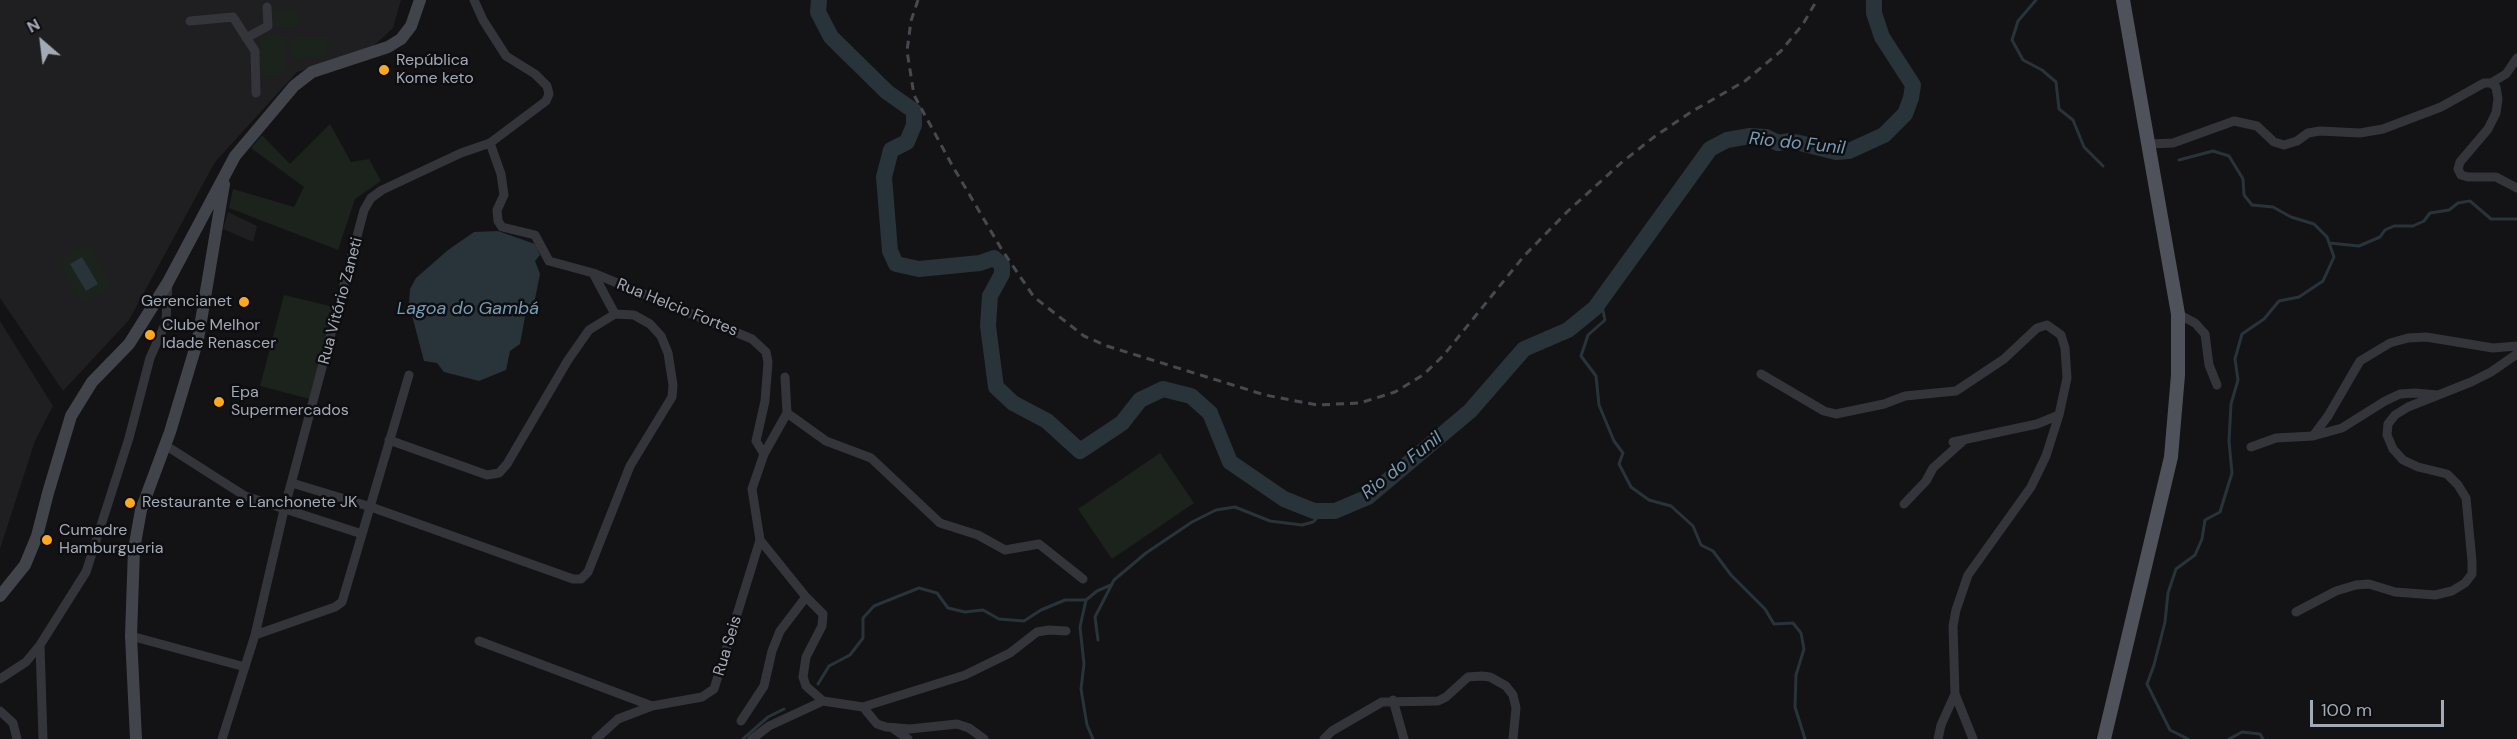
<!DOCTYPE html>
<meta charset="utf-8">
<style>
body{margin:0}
#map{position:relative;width:2517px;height:739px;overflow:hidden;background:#131315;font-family:"DM Sans",sans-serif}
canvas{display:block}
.north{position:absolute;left:12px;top:12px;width:60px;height:60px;-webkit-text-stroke:4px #0e0e10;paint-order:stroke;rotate:332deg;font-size:16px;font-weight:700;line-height:24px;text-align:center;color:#a3aab7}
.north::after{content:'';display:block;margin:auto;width:21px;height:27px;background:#a3aab7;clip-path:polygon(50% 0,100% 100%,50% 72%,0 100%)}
.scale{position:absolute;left:2310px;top:700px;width:134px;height:27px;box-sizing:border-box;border:3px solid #a3aab7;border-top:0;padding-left:8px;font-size:18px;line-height:21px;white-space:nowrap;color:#a3aab7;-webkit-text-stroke:4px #0e0e10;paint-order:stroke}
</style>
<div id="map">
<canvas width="2517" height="739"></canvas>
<div class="north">N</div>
<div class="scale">100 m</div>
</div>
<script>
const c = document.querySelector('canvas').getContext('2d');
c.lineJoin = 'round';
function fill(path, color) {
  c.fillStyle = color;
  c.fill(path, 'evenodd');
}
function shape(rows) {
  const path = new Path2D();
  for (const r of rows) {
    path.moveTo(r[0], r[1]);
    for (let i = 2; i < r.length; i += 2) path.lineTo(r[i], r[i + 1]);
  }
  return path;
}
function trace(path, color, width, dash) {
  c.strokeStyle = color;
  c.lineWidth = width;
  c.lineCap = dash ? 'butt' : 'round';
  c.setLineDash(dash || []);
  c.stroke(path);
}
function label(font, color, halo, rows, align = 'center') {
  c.font = font + ' "DM Sans",sans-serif';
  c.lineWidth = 5;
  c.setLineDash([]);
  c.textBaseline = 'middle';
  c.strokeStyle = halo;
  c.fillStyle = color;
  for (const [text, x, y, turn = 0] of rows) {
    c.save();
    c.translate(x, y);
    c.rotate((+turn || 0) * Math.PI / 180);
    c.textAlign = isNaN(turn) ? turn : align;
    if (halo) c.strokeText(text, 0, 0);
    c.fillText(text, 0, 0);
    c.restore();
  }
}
const built = shape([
 [0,0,401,0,393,28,368,51,297,72,215,162,129,320,63,391,0,298],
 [228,212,257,226,253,242,223,229],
 [0,321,53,406,35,441,0,549]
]);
const green = shape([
 [273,10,298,10,299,27,273,27],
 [285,35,286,74,261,75,260,36],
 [326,36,327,57,291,59,291,38],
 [330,124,351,162,369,159,381,181,355,199,338,250,229,208,233,189,294,207,304,187,251,148,262,135,290,164],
 [89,244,112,286,82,303,59,261],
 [284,295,334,307,310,399,260,386],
 [1160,453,1194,503,1112,559,1078,509]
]);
const water = shape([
 [498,231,535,244,540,255,535,261,540,274,535,299,525,317,520,344,510,351,506,370,479,381,444,372,437,363,424,361,409,304,410,289,416,278,448,250,474,232],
 [82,257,98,284,86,291,70,264]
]);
const stream = shape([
 [2036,0,2018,21,2012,40,2023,60,2042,70,2056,82,2059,109,2073,120,2084,147,2103,166],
 [2179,160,2213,151,2229,156,2243,179,2244,195,2252,205,2273,207,2291,217,2314,224,2327,237,2334,257,2323,281,2299,297,2279,301,2264,319,2242,334,2235,359,2238,380,2231,404,2229,441,2232,473,2220,512,2205,520,2202,539,2195,555,2176,569,2168,593,2165,622,2154,665,2147,684,2170,730,2188,739],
 [2329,243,2359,246,2380,237,2385,230,2394,226,2413,226,2424,221,2430,213,2449,210,2458,203,2470,201,2491,219,2517,219],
 [1601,302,1605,320,1588,335,1581,356,1596,376,1599,405,1614,441,1623,453,1619,464,1631,487,1649,500,1671,506,1693,526,1701,545,1713,551,1731,575,1765,609,1774,624,1793,623,1801,633,1804,649,1796,675,1795,707,1805,739],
 [1086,600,1080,627,1084,664,1081,689,1087,725,1093,739],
 [1098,640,1095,617,1114,580,1146,553,1192,522,1216,510,1235,507,1270,521,1302,525,1313,522,1324,511],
 [818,684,829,666,850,655,863,638,863,618,874,606,919,588,937,593,948,608,965,612,983,610,999,619,1024,621,1041,610,1065,600,1086,600,1097,591,1111,585],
 [743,739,768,717,784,709],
 [2229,739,2242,732,2260,734,2263,739]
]);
const river = shape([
 [819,0,818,12,831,37,887,92,914,111,914,125,907,142,891,150,884,177,890,251,896,264,919,269,980,263,994,258,1002,265,1002,274,990,296,988,326,996,387,1013,403,1047,421,1080,451,1122,423,1140,400,1163,389,1191,396,1210,413,1230,462,1284,499,1314,511,1335,511,1368,497,1470,411,1524,349,1568,330,1595,308,1710,149,1727,140,1750,136,1766,137,1778,143,1790,141,1800,143,1836,152,1849,151,1884,135,1905,114,1911,98,1913,85,1882,37,1874,13,1874,0]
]);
const street = shape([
 [474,0,483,20,506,56,535,74,547,86,549,94,546,101,490,143,501,174,504,195,497,210,498,221,502,227,535,235,549,261,593,273,752,339,766,352,768,362,765,401,756,441,764,454,752,489,760,540,806,597,823,614,822,626,806,657,803,677,806,686,823,701],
 [190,21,233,17,255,51,256,93],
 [246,38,268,26,267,7],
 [2491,83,2506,74,2517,58],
 [2149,144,2173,143,2234,121,2257,126,2274,142,2284,145,2297,141,2308,133,2320,131,2360,133,2383,129,2441,107,2484,83,2491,83,2496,87,2498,99,2496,113,2488,129,2460,162,2458,169,2461,175,2468,177,2496,177,2517,188],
 [593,273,615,314],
 [2178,314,2195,323,2205,334,2209,365,2217,385],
 [1761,374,1824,411,1836,414,1884,404,1905,396,1956,391,2004,359,2037,328,2047,325,2061,335,2065,348,2067,378,2059,415,2046,456,2031,487,1968,575,1956,610,1953,626,1955,694,1973,739],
 [787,413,826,441,871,458,940,523,978,535,1005,550,1039,544,1083,579],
 [2313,436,2342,428,2385,401,2400,394,2415,393,2438,395],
 [1953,442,2037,424,2059,415],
 [165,445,245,496,362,534],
 [2251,447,2276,438,2313,436,2328,416,2360,361,2390,343,2408,338,2426,337,2493,348,2517,346],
 [764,454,787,413,785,377],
 [292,483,371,507,573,579,581,579,588,572,630,466,672,397,673,385,668,353,661,336,650,324,634,315,615,314,589,330,568,360,507,464,499,473,487,475,389,440],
 [1904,504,1926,481,1933,468,1963,441],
 [2296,612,2336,591,2356,585,2369,584,2395,592,2435,595,2452,591,2465,583,2472,574,2472,561,2466,498,2458,485,2447,474,2418,467,2403,460,2393,449,2387,435,2388,424,2395,415,2408,407,2471,382,2491,372,2517,354],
 [255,635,335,607,342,602,409,375],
 [131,636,245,667],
 [479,641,652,706],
 [40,645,43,739],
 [0,679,26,662,40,645,86,572,129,438,150,358,166,322,168,282],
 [1393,700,1404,739],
 [863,707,877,724,886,727,910,729,957,724,969,728,984,739],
 [0,711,13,723,17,739],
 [741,721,764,686,772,651,780,631,806,597],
 [894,729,908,739],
 [222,739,255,635,284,510,364,210,371,198,382,190,461,153,490,143],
 [596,739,618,719,652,706,702,697,714,689,760,540],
 [752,739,769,726,823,701,863,707,965,675,1010,653,1037,632,1049,630,1066,631],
 [1324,739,1332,731,1382,702,1438,701,1446,697,1468,677,1482,676,1490,677,1506,686,1513,695,1516,708,1513,739],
 [1938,739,1941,725,1955,694]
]);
const secondary = shape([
 [0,596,25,565,37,536,48,493,71,416,92,382,129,344,168,282,235,156,294,86,312,72,388,47,401,39,411,26,420,0],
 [136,739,131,636,134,549,141,510,170,432,198,339,224,184]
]);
const primary = shape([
 [2104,739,2171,457,2178,375,2178,314,2123,0]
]);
const rail = shape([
 [918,0,911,21,907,51,914,95,952,165,1002,250,1034,297,1084,336,1107,346,1265,395,1317,405,1360,403,1395,392,1423,375,1443,356,1524,256,1568,211,1621,163,1654,137,1691,112,1745,81,1781,51,1803,24,1817,0]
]);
const markers = [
 [384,70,6,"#ffa821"],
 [244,302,6,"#ffa821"],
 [150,335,6,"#ffa821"],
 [219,402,6,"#ffa821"],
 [130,503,6,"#ffa821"],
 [47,540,6,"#ffa821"]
];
const poiNames = [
 ["República",396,61],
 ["Kome keto",396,79],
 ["Gerencianet",232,302,"right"],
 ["Clube Melhor",162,326],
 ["Idade Renascer",162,344],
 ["Epa",231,393],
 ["Supermercados",231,411],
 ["Restaurante e Lanchonete JK",142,503],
 ["Cumadre",59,531],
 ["Hamburgueria",59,549]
];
const streetNames = [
 ["Rua Vitório Zaneti",341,301,-75],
 ["Rua Helcio Fortes",677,308,22],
 ["Rua Seis",728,646,-73]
];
const waterNames = [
 ["Rio do Funil",1797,144,6],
 ["Lagoa do Gambá",468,309],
 ["Rio do Funil",1402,466,-38]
];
fill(built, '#1f1f22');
fill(green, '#1b231c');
fill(water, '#28333a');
trace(stream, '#28333a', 3);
trace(river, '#28333a', 16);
trace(street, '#34353a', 9);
trace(secondary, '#42444b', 12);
trace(primary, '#4f525a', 14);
trace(rail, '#474950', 3, [8, 6]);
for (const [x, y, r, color] of markers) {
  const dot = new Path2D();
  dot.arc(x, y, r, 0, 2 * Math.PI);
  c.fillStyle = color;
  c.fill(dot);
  trace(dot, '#0e0e10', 2);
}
label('16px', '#a3aab7', '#0e0e10', poiNames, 'left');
label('16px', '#a3aab7', '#0e0e10', streetNames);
label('italic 18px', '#769cb6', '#0e0e10', waterNames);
</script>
